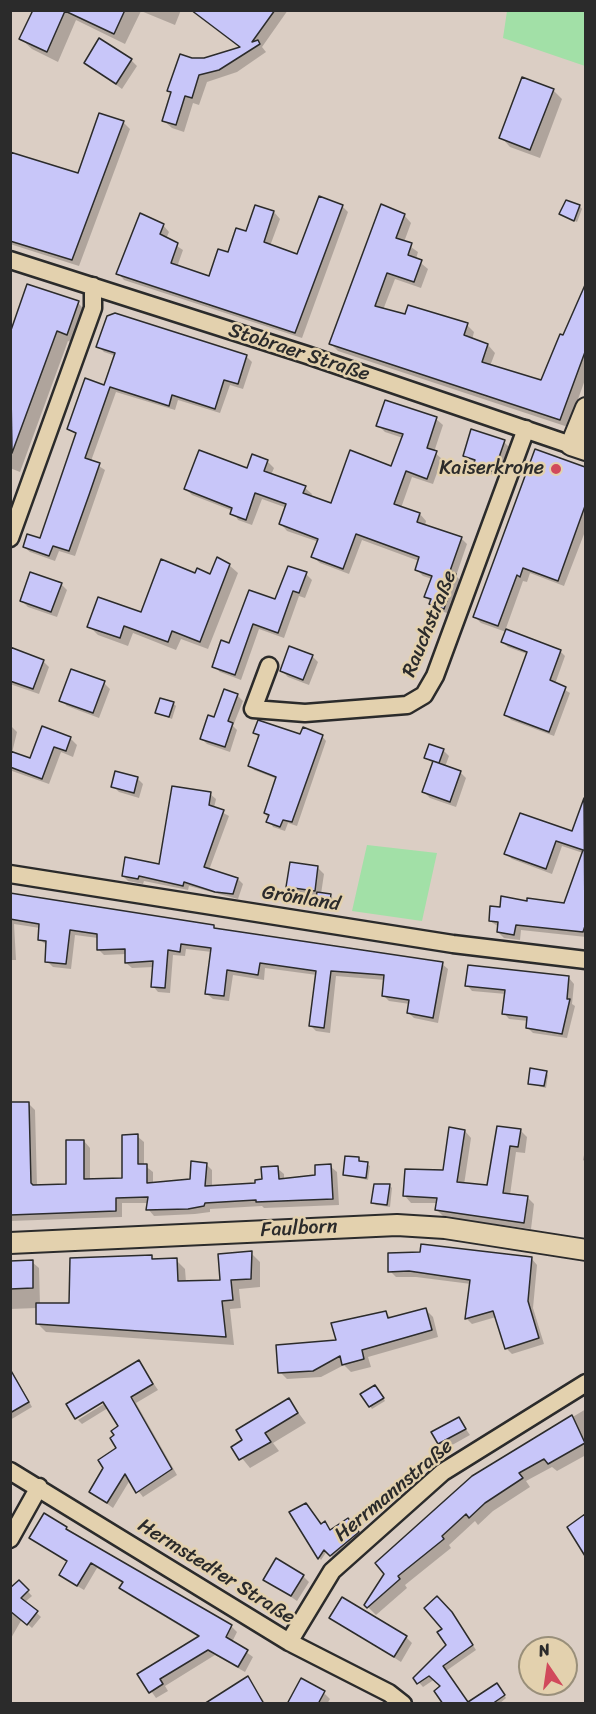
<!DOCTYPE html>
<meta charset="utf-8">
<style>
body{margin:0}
#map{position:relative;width:596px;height:1714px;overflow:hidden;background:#dbcec4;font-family:Sriracha,sans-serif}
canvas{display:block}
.frame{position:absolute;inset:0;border:12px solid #2b2b2b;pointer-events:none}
.north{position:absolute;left:518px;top:1636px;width:60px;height:60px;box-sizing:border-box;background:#e3d1ae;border:2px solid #998f7a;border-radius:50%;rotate:347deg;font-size:16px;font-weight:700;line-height:24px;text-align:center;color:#2b2b2b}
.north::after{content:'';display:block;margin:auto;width:21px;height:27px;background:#d1495b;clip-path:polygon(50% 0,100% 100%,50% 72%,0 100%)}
</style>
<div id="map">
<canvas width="596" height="1714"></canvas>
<div class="frame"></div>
<div class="north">N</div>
</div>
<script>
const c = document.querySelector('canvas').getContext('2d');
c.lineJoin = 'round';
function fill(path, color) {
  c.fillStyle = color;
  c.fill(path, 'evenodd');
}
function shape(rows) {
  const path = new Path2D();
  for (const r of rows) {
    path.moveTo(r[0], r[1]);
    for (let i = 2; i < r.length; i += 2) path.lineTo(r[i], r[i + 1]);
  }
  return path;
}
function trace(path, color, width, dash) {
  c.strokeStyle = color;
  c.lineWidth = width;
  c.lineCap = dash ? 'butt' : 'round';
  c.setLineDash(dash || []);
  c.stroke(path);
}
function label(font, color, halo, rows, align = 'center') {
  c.font = font + ' Sriracha,sans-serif';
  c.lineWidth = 5;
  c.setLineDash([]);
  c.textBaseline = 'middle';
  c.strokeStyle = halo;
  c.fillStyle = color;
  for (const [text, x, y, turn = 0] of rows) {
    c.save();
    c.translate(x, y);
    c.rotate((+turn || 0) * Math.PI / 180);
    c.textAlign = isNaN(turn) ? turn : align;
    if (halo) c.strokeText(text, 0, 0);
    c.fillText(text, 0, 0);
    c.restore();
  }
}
const green = shape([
 [392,11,392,10,585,11,585,66,503,38,507,11],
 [367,845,437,853,422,921,352,911]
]);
const shadow = shape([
 [35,10,181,10,175,25,141,11,125,44,76,20,58,62,32,49,21,39],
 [209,10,288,10,262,47,266,52,237,72,207,82,199,105,193,103,184,132,172,128,164,121,172,94,169,90,192,60,204,60,241,48,203,18],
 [131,60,137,66,122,89,86,63],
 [553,90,562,99,540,158,510,147,501,137],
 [123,122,130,129,79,266,10,244,10,154,79,175],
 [342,206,348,212,302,338,124,280,118,273,163,225,169,232,166,239,183,250,177,267,210,277,247,233,274,212,280,219,270,246,298,256],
 [580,206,582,209,577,222,561,214],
 [404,215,411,223,404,242,418,252,416,259,428,269,421,288,395,279,383,310,467,325,474,332,472,340,488,345,495,353,490,366,542,382,586,286,586,377,568,427,338,351,331,344],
 [78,303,89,314,79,345,68,341,20,472,10,468,10,335],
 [98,346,246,356,252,362,243,389,230,385,220,413,178,400,175,410,116,392,91,461,105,470,75,556,59,551,55,561,30,552,24,547,40,540,77,435,69,429,105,387,116,356,104,352],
 [436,419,443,425,434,452,442,459,433,484,412,477,401,508,420,514,426,521,425,526,461,538,467,544,456,576,462,582,450,614,438,610,426,597,432,579,423,576,416,569,419,561,362,540,349,574,320,563,313,557,319,542,287,531,281,524,287,508,262,499,252,525,238,520,233,511,192,495,185,488,248,470,267,461,274,468,271,475,305,488,312,494,311,497,332,505,392,467,403,438,385,432,378,425],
 [504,442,510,448,500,477,481,471,476,463,464,455],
 [535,451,586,469,586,529,564,586,530,573,527,582,523,581,505,631,560,651,565,656,555,684,570,693,554,736,511,720,506,714,527,654,508,647,502,642,506,632,481,623,475,617],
 [229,565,238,573,208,649,181,639,176,650,133,633,128,646,98,635,89,626,141,614,196,575,211,576],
 [306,574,312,580,305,598,299,596,284,638,259,629,241,680,220,672,214,666,230,645],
 [61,584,67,590,57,617,28,607,22,601],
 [10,656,43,661,49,667,39,694,10,684],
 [312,656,318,662,309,685,288,677,282,671],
 [104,683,110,689,99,718,67,706,61,700],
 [237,695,243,701,233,726,237,730,230,752,207,744,201,738],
 [173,703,176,706,172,719,157,713],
 [10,725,17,732,12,753,31,760,43,728,70,738,77,745,73,757,61,752,49,784,12,771,10,777],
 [255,733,322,736,326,741,297,826,288,823,285,831,273,827,265,813,277,779,254,770,250,766,260,738],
 [430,746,444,751,449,756,445,767,460,772,466,778,456,807,430,798,424,792,434,764,426,758],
 [137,778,143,784,139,798,119,792,113,786],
 [210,794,216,799,214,808,229,816,209,870,238,879,243,884,238,899,189,886,188,890,144,881,143,884,128,881,123,876,160,866],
 [586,803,586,937,521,930,520,940,504,938,498,932,499,927,490,921,501,909,528,903,565,904,583,853,562,846,552,874,512,859,506,853,572,833],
 [318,868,324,874,321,894,333,898,331,911,316,906,317,896,294,893,288,887],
 [10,895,213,927,217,930,442,964,448,969,438,1023,414,1018,409,1013,410,1004,389,1001,383,995,385,980,336,976,330,1033,316,1031,311,1026,317,975,265,968,264,980,233,975,229,1001,213,999,207,994,212,952,186,949,185,956,173,955,170,993,158,992,153,986,154,967,132,968,126,963,126,954,104,955,98,949,98,938,75,935,71,969,53,967,47,961,48,946,40,940,40,928,14,924,16,960,10,960],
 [569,978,574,984,572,1004,575,1006,567,1038,533,1033,527,1027,528,1021,509,1019,504,1013,506,994,472,991,467,985],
 [546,1072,548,1075,546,1088,530,1084],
 [28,1103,35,1110,37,1186,68,1185,84,1141,90,1148,90,1181,123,1180,137,1136,144,1142,144,1165,153,1172,153,1184,192,1180,206,1164,212,1170,212,1188,257,1185,277,1168,284,1174,284,1180,317,1177,330,1166,337,1172,339,1205,264,1208,262,1206,210,1209,210,1212,195,1214,154,1216,148,1209,149,1203,122,1203,122,1217,10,1221,10,1104],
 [498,1127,520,1130,527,1137,525,1153,516,1152,510,1195,527,1197,534,1204,531,1229,444,1217,437,1210,438,1203,411,1203,405,1196,444,1172,465,1131,471,1138,464,1185,489,1187],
 [586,1145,586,1162,583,1160],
 [358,1159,370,1166,368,1180,344,1175],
 [390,1186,392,1188,390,1207,376,1205,373,1203],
 [251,1253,260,1262,260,1287,239,1289,241,1308,230,1309,234,1345,46,1332,37,1323,37,1308,10,1309,10,1262,32,1262,39,1268,40,1305,70,1305,151,1257,155,1261,176,1260,185,1269,186,1282,222,1282],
 [532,1259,537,1265,533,1308,544,1344,512,1354,506,1348,496,1317,472,1324,467,1319,471,1284,416,1277,396,1277,390,1271],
 [425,1309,433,1317,438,1337,368,1357,371,1367,351,1372,344,1365,321,1377,287,1379,280,1372,386,1313,392,1319],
 [139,1362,158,1390,136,1403,177,1475,143,1497,130,1480,113,1508,91,1492,118,1449,116,1436,120,1427,108,1408,82,1424,78,1420,110,1400],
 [10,1367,32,1407,10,1420],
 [378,1389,385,1401,372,1409,370,1406],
 [289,1400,306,1423,273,1443,279,1451,250,1468,233,1447],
 [586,1409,586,1455,557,1471,552,1467,526,1481,530,1487,493,1511,478,1525,475,1521,449,1545,451,1548,405,1585,407,1588,376,1615,366,1605,473,1477],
 [458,1418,470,1435,445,1449,439,1443],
 [291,1513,321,1526,325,1523,331,1531,347,1520,360,1535,333,1558,327,1551,321,1560],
 [66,1528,231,1626,237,1632,232,1642,253,1657,245,1672,215,1655,165,1686,168,1691,156,1698,139,1674,200,1638,127,1594,121,1588,124,1584,97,1568,84,1590,67,1580,61,1574,68,1563,31,1538],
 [303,1576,309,1582,297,1601,265,1579],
 [19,1582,32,1596,25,1602,41,1617,32,1628,22,1619,10,1640,10,1590],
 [331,1617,406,1637,412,1643,401,1662],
 [456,1619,476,1650,446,1671,443,1687,435,1679,423,1687,415,1678,448,1645,444,1629],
 [247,1678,266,1704,205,1704],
 [499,1687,506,1698,499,1704,489,1704],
 [324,1693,330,1699,327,1704,290,1704]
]);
const building = shape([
 [33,10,125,10,114,34,65,11,47,52,19,39,33,10],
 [191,10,275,10,252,42,258,40,260,44,219,70,199,75,192,98,185,96,176,125,162,121,171,92,167,91,180,54,192,58,204,58,240,47,191,10],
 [99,38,132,59,116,84,84,63,99,38],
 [522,77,554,89,530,150,499,138,522,77],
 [99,113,124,121,72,260,10,241,10,152,78,173,99,113],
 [319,196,343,205,295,333,116,274,140,213,164,224,160,234,178,243,171,263,209,276,218,249,228,252,236,228,246,231,255,205,274,211,264,242,297,254,319,196],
 [566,200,580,205,574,221,559,214,566,200],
 [381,204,405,214,396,238,412,243,408,255,422,260,414,282,387,273,375,306,405,314,408,305,468,323,464,335,488,344,482,362,541,380,560,334,563,335,585,285,585,352,560,420,329,344,381,204],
 [27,284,79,301,67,335,57,331,12,453,10,333,27,284],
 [115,313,247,355,238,384,224,380,215,409,172,395,169,406,110,387,85,458,100,463,89,495,69,551,53,546,49,556,23,547,27,534,40,538,76,433,67,429,85,378,104,385,115,353,96,347,107,316,115,313],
 [385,400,437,417,427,448,437,451,427,479,406,471,394,504,420,513,417,522,462,537,450,571,456,574,444,609,429,604,431,599,424,597,432,576,415,570,419,557,356,534,343,569,311,557,318,539,279,524,286,504,255,493,246,520,230,514,232,508,184,489,199,450,247,468,252,454,268,460,264,471,306,486,303,493,331,503,350,450,391,466,403,434,376,426,385,400],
 [471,429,505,440,494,472,473,465,475,460,463,456,471,429],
 [535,449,585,467,585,506,558,581,523,568,520,577,517,575,498,626,473,617,535,449],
 [217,557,230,564,200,642,172,631,168,642,124,626,120,638,87,627,98,597,141,612,161,559,195,573,197,568,210,574,217,557],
 [288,566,307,572,299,593,293,591,278,633,253,624,235,675,212,667,221,640,229,643,249,590,275,599,288,566],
 [30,572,62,583,51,612,20,601,30,572],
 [506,629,561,650,550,680,566,687,549,732,504,715,527,652,501,642,506,629],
 [289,646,313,655,303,680,280,671,289,646],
 [10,647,44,660,33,689,10,681,10,647],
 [71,669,105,681,93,713,59,701,71,669],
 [224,689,238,694,228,721,233,723,225,747,200,739,208,715,214,717,224,689],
 [160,698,174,702,169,717,155,713,160,698],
 [258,720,300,734,303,727,323,735,292,822,283,820,280,827,266,822,269,815,264,813,276,777,248,766,259,735,253,733,258,720],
 [42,726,71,737,66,751,54,747,42,779,10,767,10,751,30,758,42,726],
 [429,744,444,749,439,763,424,758,429,744],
 [433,761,461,771,450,802,422,792,433,761],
 [115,771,138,777,134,793,111,787,115,771],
 [172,786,211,792,209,805,224,810,204,867,238,878,233,894,215,892,184,882,183,886,139,876,138,879,122,876,125,857,159,864,172,786],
 [584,798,585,926,583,932,516,925,514,935,497,932,498,922,489,921,490,906,500,907,501,896,527,901,527,898,564,903,583,850,556,841,546,869,504,854,520,813,572,831,584,798],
 [290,862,318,866,315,891,286,887,290,862],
 [317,892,331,894,329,909,314,907,317,892],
 [10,893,214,925,214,928,443,962,433,1018,407,1013,409,1000,382,996,384,975,331,971,324,1028,309,1026,316,971,260,963,258,975,227,970,224,996,205,994,211,948,181,944,180,952,168,950,165,988,151,987,153,961,125,963,125,949,97,950,97,934,70,930,66,964,45,962,46,941,38,940,39,924,10,919,10,893],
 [468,965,569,976,567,999,570,999,562,1034,526,1028,527,1017,502,1014,505,990,465,986,468,965],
 [530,1068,547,1071,544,1086,528,1084,530,1068],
 [10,1102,29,1102,31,1183,33,1185,66,1184,66,1140,84,1140,84,1179,122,1178,122,1135,138,1134,138,1164,147,1164,147,1183,190,1179,191,1161,207,1163,205,1186,255,1183,255,1180,262,1179,261,1167,278,1166,279,1179,315,1175,315,1165,331,1164,333,1199,256,1202,256,1200,205,1203,204,1206,188,1209,146,1210,148,1197,116,1198,116,1211,10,1215,10,1102],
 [497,1126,521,1129,518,1147,510,1146,503,1193,528,1196,524,1223,435,1210,437,1198,403,1196,405,1169,443,1170,449,1127,465,1130,457,1182,487,1185,497,1126],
 [345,1156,359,1157,359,1161,368,1162,366,1178,343,1175,345,1156],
 [374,1184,390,1184,387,1205,371,1203,374,1184],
 [421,1244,532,1257,528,1301,539,1338,505,1349,493,1311,465,1319,470,1280,409,1271,388,1272,388,1253,420,1252,421,1244],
 [252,1251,251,1279,231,1280,233,1300,222,1301,226,1337,36,1324,36,1303,69,1303,70,1258,152,1255,152,1259,177,1258,178,1281,220,1280,218,1254,252,1251],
 [33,1260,33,1288,10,1289,10,1261,33,1260],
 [426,1308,432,1330,362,1350,364,1359,342,1365,340,1356,313,1371,278,1373,276,1345,336,1340,331,1323,386,1311,388,1318,426,1308],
 [139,1360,153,1384,131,1397,172,1469,136,1493,125,1474,107,1503,89,1492,103,1468,98,1460,116,1448,110,1438,114,1435,111,1431,118,1426,103,1402,75,1419,66,1404,139,1360],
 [10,1369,29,1402,10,1413,10,1369],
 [375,1385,384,1398,369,1407,360,1394,375,1385],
 [289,1398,298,1413,265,1433,271,1442,239,1460,231,1447,242,1440,236,1430,289,1398],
 [572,1415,585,1443,548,1464,544,1459,519,1473,523,1478,485,1503,469,1518,466,1514,442,1536,444,1539,398,1576,400,1579,367,1608,364,1605,384,1574,375,1563,472,1476,572,1415],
 [459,1417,466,1429,438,1444,431,1432,459,1417],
 [306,1503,321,1524,325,1521,330,1530,348,1518,359,1532,330,1556,324,1550,318,1559,289,1512,306,1503],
 [44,1513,67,1527,66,1529,232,1625,226,1637,248,1650,238,1667,208,1650,160,1679,163,1684,149,1693,137,1674,199,1636,119,1588,123,1582,91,1563,77,1586,59,1575,67,1561,29,1538,44,1513],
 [585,1514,585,1556,567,1527,585,1514],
 [276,1558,304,1575,291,1596,263,1580,276,1558],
 [19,1580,29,1590,21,1598,38,1611,27,1625,10,1611,10,1588,19,1580],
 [437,1596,452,1612,473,1645,443,1666,468,1702,497,1683,505,1695,492,1704,443,1704,434,1691,440,1686,429,1676,417,1684,413,1678,446,1645,437,1632,442,1629,424,1608,437,1596],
 [342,1597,407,1636,394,1657,329,1618,342,1597],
 [248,1676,264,1704,204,1704,248,1676],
 [301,1678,325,1691,318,1704,287,1704,301,1678]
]);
const minor = shape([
 [10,260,307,355,571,445],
 [10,538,93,308,93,286],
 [269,666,253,709,305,713,407,705,424,695,435,676,526,429],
 [10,874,453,944,586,960],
 [10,1471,289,1642,389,1693,403,1704],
 [10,1539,39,1487],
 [289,1642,332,1571,443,1472,586,1383]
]);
const tertiary = shape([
 [586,408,571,445,586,450],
 [10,1243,397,1225,445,1228,586,1250]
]);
const markers = [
 [556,469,6,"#d1495b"]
];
const streetNames = [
 ["Stobraer Straße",299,353,18],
 ["Rauchstraße",430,624,-68],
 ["Grönland",301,899,9],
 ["Faulborn",299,1229,-3],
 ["Herrmannstraße",394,1491,-40],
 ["Hermstedter Straße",216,1572,32]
];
const poiNames = [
 ["Kaiserkrone",544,469]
];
fill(green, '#a2e0a7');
fill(shadow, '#0003');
fill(building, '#c8c6f9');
trace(building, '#2b2b2b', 1.5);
trace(minor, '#2b2b2b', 21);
trace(tertiary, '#2b2b2b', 24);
trace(minor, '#e3d1ae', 16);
trace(tertiary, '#e3d1ae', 20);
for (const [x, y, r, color] of markers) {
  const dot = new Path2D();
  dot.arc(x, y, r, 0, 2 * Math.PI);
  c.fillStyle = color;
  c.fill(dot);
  trace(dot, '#e3d1ae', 2);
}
label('20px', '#2b2b2b', '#e3d1ae', streetNames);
label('20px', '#2b2b2b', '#e3d1ae', poiNames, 'right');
</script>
